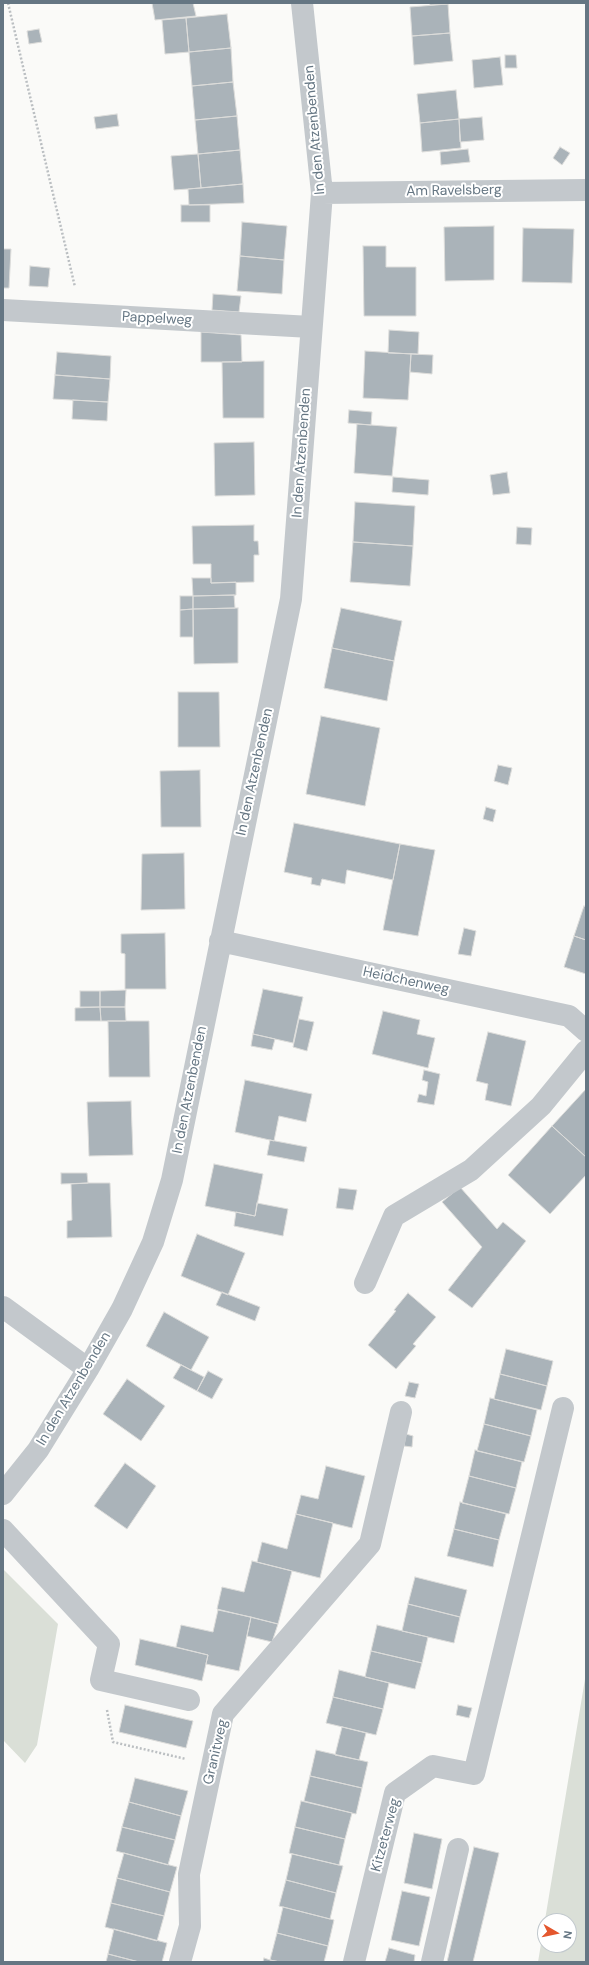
<!DOCTYPE html>
<style>
body{margin:0}
#map{position:relative;width:589px;height:1965px;overflow:hidden;background:#fafaf8;font-family:"DM Sans",sans-serif}
canvas{display:block}
.frame{position:absolute;inset:0;border:4px solid #657683;pointer-events:none}
.north{position:absolute;left:537px;top:1913px;width:40px;height:40px;box-sizing:border-box;background:#fff;border:1px solid #c1c8cd;border-radius:50%;rotate:99deg;font-size:11px;font-weight:700;line-height:16px;text-align:center;color:#657683}
.north::after{content:'';display:block;margin:auto;width:14px;height:18px;background:#e4572e;clip-path:polygon(50% 0,100% 100%,50% 72%,0 100%)}
</style>
<div id="map">
<canvas width="589" height="1965"></canvas>
<div class="frame"></div>
<div class="north">N</div>
</div>
<script>
const c = document.querySelector('canvas').getContext('2d');
c.lineJoin = 'round';
function fill(path, color) {
  c.fillStyle = color;
  c.fill(path, 'evenodd');
}
function shape(rows) {
  const path = new Path2D();
  for (const r of rows) {
    path.moveTo(r[0], r[1]);
    for (let i = 2; i < r.length; i += 2) path.lineTo(r[i], r[i + 1]);
  }
  return path;
}
function trace(path, color, width, dash) {
  c.strokeStyle = color;
  c.lineWidth = width;
  c.lineCap = dash ? 'butt' : 'round';
  c.setLineDash(dash || []);
  c.stroke(path);
}
function label(font, color, halo, rows, align = 'center') {
  c.font = font + ' "DM Sans",sans-serif';
  c.lineWidth = 4;
  c.setLineDash([]);
  c.textBaseline = 'middle';
  c.strokeStyle = halo;
  c.fillStyle = color;
  for (const [text, x, y, turn = 0] of rows) {
    c.save();
    c.translate(x, y);
    c.rotate((+turn || 0) * Math.PI / 180);
    c.textAlign = isNaN(turn) ? turn : align;
    if (halo) c.strokeText(text, 0, 0);
    c.fillText(text, 0, 0);
    c.restore();
  }
}
const green = shape([
 [3,1569,58,1624,37,1745,25,1763,3,1740],
 [586,1673,586,1962,538,1962],
 [545,1921,569,1921,569,1945,545,1945]
]);
const building = shape([
 [152,3,193,3,196,16,155,20,152,3],
 [430,3,448,3,448,4,430,5,430,3],
 [448,4,450,33,412,36,410,7,448,4],
 [227,14,231,48,189,52,186,18,227,14],
 [186,18,189,52,165,54,162,20,186,18],
 [39,29,42,42,29,44,27,31,39,29],
 [450,33,453,61,414,65,412,36,450,33],
 [231,48,233,82,192,86,189,52,231,48],
 [505,55,516,55,517,68,505,68,505,55],
 [500,57,503,85,474,88,472,60,500,57],
 [233,82,237,116,195,120,192,86,233,82],
 [456,90,459,119,420,123,417,94,456,90],
 [117,114,119,126,96,129,94,117,117,114],
 [237,116,240,150,198,154,195,120,237,116],
 [482,117,484,140,460,142,459,119,482,117],
 [459,119,461,148,422,152,420,123,459,119],
 [560,147,570,153,562,165,553,158,560,147],
 [468,149,470,162,441,165,440,152,468,149],
 [240,150,243,184,201,188,198,154,240,150],
 [198,154,201,188,174,190,171,156,198,154],
 [243,184,244,203,189,205,188,189,243,184],
 [181,205,210,205,210,222,181,222,181,205],
 [242,222,287,226,284,260,240,256,242,222],
 [494,226,494,280,445,281,444,227,494,226],
 [523,228,574,229,572,283,522,282,523,228],
 [363,246,386,246,386,267,416,267,416,316,364,316,363,246],
 [3,249,11,249,9,288,3,288,3,249],
 [240,256,284,260,282,294,237,291,240,256],
 [30,266,50,268,48,287,29,286,30,266],
 [213,294,241,296,239,312,212,310,213,294],
 [389,330,419,332,418,354,388,353,389,330],
 [201,332,241,335,242,362,201,362,201,332],
 [365,351,411,354,408,400,363,398,365,351],
 [57,352,111,356,110,379,55,375,57,352],
 [411,354,433,355,432,374,410,372,411,354],
 [264,361,264,418,223,418,222,362,264,361],
 [55,375,110,379,108,402,53,399,55,375],
 [73,400,108,402,107,421,72,419,73,400],
 [349,410,372,412,371,425,348,423,349,410],
 [357,424,397,427,392,476,354,473,357,424],
 [254,442,255,495,215,496,214,443,254,442],
 [507,472,510,493,493,495,490,475,507,472],
 [393,477,429,480,428,495,392,492,393,477],
 [355,502,415,506,413,546,353,542,355,502],
 [254,525,254,541,258,541,259,555,254,555,254,582,211,583,211,564,193,564,192,526,254,525],
 [517,527,532,528,531,545,516,544,517,527],
 [353,542,413,546,410,586,350,582,353,542],
 [192,578,211,578,211,583,236,582,236,595,193,596,192,578],
 [234,595,235,608,193,609,193,596,234,595],
 [180,596,193,596,193,609,180,610,180,596],
 [238,608,238,663,194,664,193,609,238,608],
 [341,608,402,621,394,661,332,648,341,608],
 [193,609,193,637,180,637,180,610,193,609],
 [332,648,394,661,387,701,324,688,332,648],
 [178,692,219,692,220,747,178,747,178,692],
 [321,716,380,728,365,806,306,794,321,716],
 [498,765,512,768,508,785,494,781,498,765],
 [200,770,201,827,161,827,160,771,200,770],
 [486,807,496,810,493,822,483,819,486,807],
 [294,823,400,844,393,880,347,870,345,884,322,879,320,886,311,884,312,878,284,872,294,823],
 [400,844,435,850,418,936,383,930,400,844],
 [184,853,185,909,141,910,142,854,184,853],
 [584,906,586,907,586,940,574,936,584,906],
 [464,928,476,931,471,956,458,954,464,928],
 [165,933,166,989,125,989,125,954,121,953,121,934,165,933],
 [574,936,586,940,586,974,564,967,574,936],
 [263,989,303,997,293,1043,253,1034,263,989],
 [126,990,125,1007,100,1007,100,991,126,990],
 [80,991,100,991,100,1007,80,1007,80,991],
 [100,1007,125,1007,126,1021,101,1021,100,1007],
 [100,1007,101,1021,75,1021,75,1008,100,1007],
 [383,1011,420,1020,417,1034,435,1038,428,1068,372,1054,383,1011],
 [299,1019,314,1022,307,1051,293,1047,299,1019],
 [108,1021,149,1021,150,1077,109,1077,108,1021],
 [488,1032,526,1041,511,1106,485,1100,488,1084,476,1081,488,1032],
 [253,1034,275,1039,272,1050,251,1046,253,1034],
 [424,1070,440,1074,434,1105,417,1102,419,1094,426,1096,428,1082,422,1080,424,1070],
 [245,1080,312,1094,306,1122,279,1116,274,1141,235,1132,245,1080],
 [586,1089,586,1157,552,1126,586,1089],
 [131,1101,133,1155,89,1156,87,1102,131,1101],
 [552,1126,586,1157,586,1175,550,1214,508,1175,552,1126],
 [270,1140,307,1147,304,1162,267,1155,270,1140],
 [214,1164,263,1174,255,1216,205,1206,214,1164],
 [61,1173,87,1173,88,1183,61,1184,61,1173],
 [88,1183,110,1183,112,1237,67,1238,67,1221,72,1220,71,1184,88,1183],
 [460,1187,497,1229,503,1222,526,1241,472,1308,448,1290,482,1247,442,1202,460,1187],
 [339,1188,357,1190,353,1210,336,1208,339,1188],
 [257,1203,288,1209,283,1236,234,1226,236,1212,255,1216,257,1203],
 [197,1234,245,1253,228,1295,181,1276,197,1234],
 [222,1292,260,1307,255,1321,216,1305,222,1292],
 [408,1293,436,1317,413,1344,416,1346,396,1369,368,1345,396,1311,394,1310,408,1293],
 [164,1312,209,1337,191,1370,146,1346,164,1312],
 [506,1349,553,1361,547,1386,500,1374,506,1349],
 [181,1365,204,1377,197,1391,173,1378,181,1365],
 [208,1371,223,1379,212,1399,197,1391,208,1371],
 [500,1374,547,1386,541,1410,494,1399,500,1374],
 [127,1379,165,1406,141,1441,103,1414,127,1379],
 [409,1382,419,1384,415,1398,405,1396,409,1382],
 [490,1398,537,1410,531,1436,484,1424,490,1398],
 [484,1424,531,1436,524,1462,477,1451,484,1424],
 [406,1434,413,1436,412,1447,404,1446,406,1434],
 [475,1450,522,1462,516,1488,469,1476,475,1450],
 [125,1463,156,1486,127,1529,94,1506,125,1463],
 [326,1466,365,1476,352,1528,296,1514,301,1495,318,1499,326,1466],
 [469,1476,516,1488,509,1514,462,1503,469,1476],
 [460,1502,506,1514,499,1540,454,1529,460,1502],
 [296,1514,333,1523,320,1578,257,1562,262,1542,287,1549,296,1514],
 [454,1529,499,1540,493,1567,447,1556,454,1529],
 [252,1561,292,1571,278,1624,217,1609,222,1587,244,1592,252,1561],
 [415,1577,467,1590,460,1617,408,1604,415,1577],
 [408,1604,460,1617,454,1643,402,1631,408,1604],
 [218,1610,251,1617,239,1671,206,1664,208,1655,176,1647,181,1625,213,1632,218,1610],
 [251,1617,278,1624,272,1642,247,1636,251,1617],
 [377,1625,428,1637,422,1663,371,1651,377,1625],
 [140,1639,208,1655,202,1681,135,1665,140,1639],
 [371,1651,422,1663,415,1689,365,1677,371,1651],
 [339,1670,389,1683,383,1709,333,1697,339,1670],
 [333,1697,383,1709,376,1735,326,1723,333,1697],
 [125,1705,193,1721,186,1748,119,1732,125,1705],
 [458,1705,472,1708,469,1718,456,1715,458,1705],
 [342,1727,366,1733,359,1760,335,1755,342,1727],
 [316,1750,368,1762,362,1788,310,1776,316,1750],
 [310,1776,362,1788,356,1814,304,1801,310,1776],
 [135,1778,188,1791,181,1816,129,1802,135,1778],
 [301,1801,352,1813,345,1839,295,1827,301,1801],
 [129,1802,181,1816,175,1840,122,1827,129,1802],
 [122,1827,175,1840,168,1865,116,1851,122,1827],
 [295,1827,345,1839,339,1865,289,1853,295,1827],
 [414,1833,442,1839,432,1889,404,1883,414,1833],
 [474,1847,499,1853,473,1962,447,1962,474,1847],
 [124,1853,177,1867,170,1892,117,1878,124,1853],
 [292,1854,343,1866,336,1893,286,1880,292,1854],
 [117,1878,170,1892,164,1916,111,1903,117,1878],
 [286,1880,336,1893,330,1919,279,1906,286,1880],
 [402,1891,430,1897,419,1946,391,1940,402,1891],
 [111,1903,164,1916,157,1941,105,1927,111,1903],
 [283,1907,334,1920,328,1946,277,1933,283,1907],
 [114,1929,167,1943,162,1962,139,1962,108,1954,114,1929],
 [277,1933,328,1946,324,1962,280,1962,270,1960,277,1933],
 [389,1948,415,1955,414,1962,385,1962,389,1948],
 [108,1954,139,1962,106,1962,108,1954],
 [264,1958,270,1960,280,1962,263,1962,264,1958]
]);
const path = shape([
 [8,3,75,287],
 [107,1710,113,1742,186,1759]
]);
const minor = shape([
 [322,193,586,190],
 [3,310,311,327],
 [220,941,569,1016,586,1031],
 [365,1283,394,1216,471,1170,541,1106,586,1051],
 [3,1307,88,1369],
 [3,1494,38,1450,88,1369,122,1309,153,1242,172,1180,291,599,322,193,302,3],
 [3,1530,109,1644,101,1680,189,1700],
 [180,1962,190,1926,189,1874,223,1714,370,1544,401,1412],
 [354,1962,395,1793,433,1766,474,1774,563,1408],
 [432,1962,458,1849]
]);
const streetNames = [
 ["In den Atzenbenden",315,130,-95],
 ["Am Ravelsberg",454,191,-1],
 ["Pappelweg",157,319,3],
 ["In den Atzenbenden",302,453,-86],
 ["In den Atzenbenden",255,772,-78],
 ["Heidchenweg",406,981,12],
 ["In den Atzenbenden",190,1090,-79],
 ["In den Atzenbenden",74,1389,-59],
 ["Granitweg",216,1752,-77],
 ["Kitzeterweg",386,1835,-75]
];
fill(green, '#dadfd7');
fill(building, '#aab3b9');
trace(building, '#dcdcda', 1);
trace(path, '#bbbfc2', 2.5, [2, 2]);
trace(minor, '#c3c8cc', 22);
label('14px', '#657683', '#fff', streetNames);
</script>
